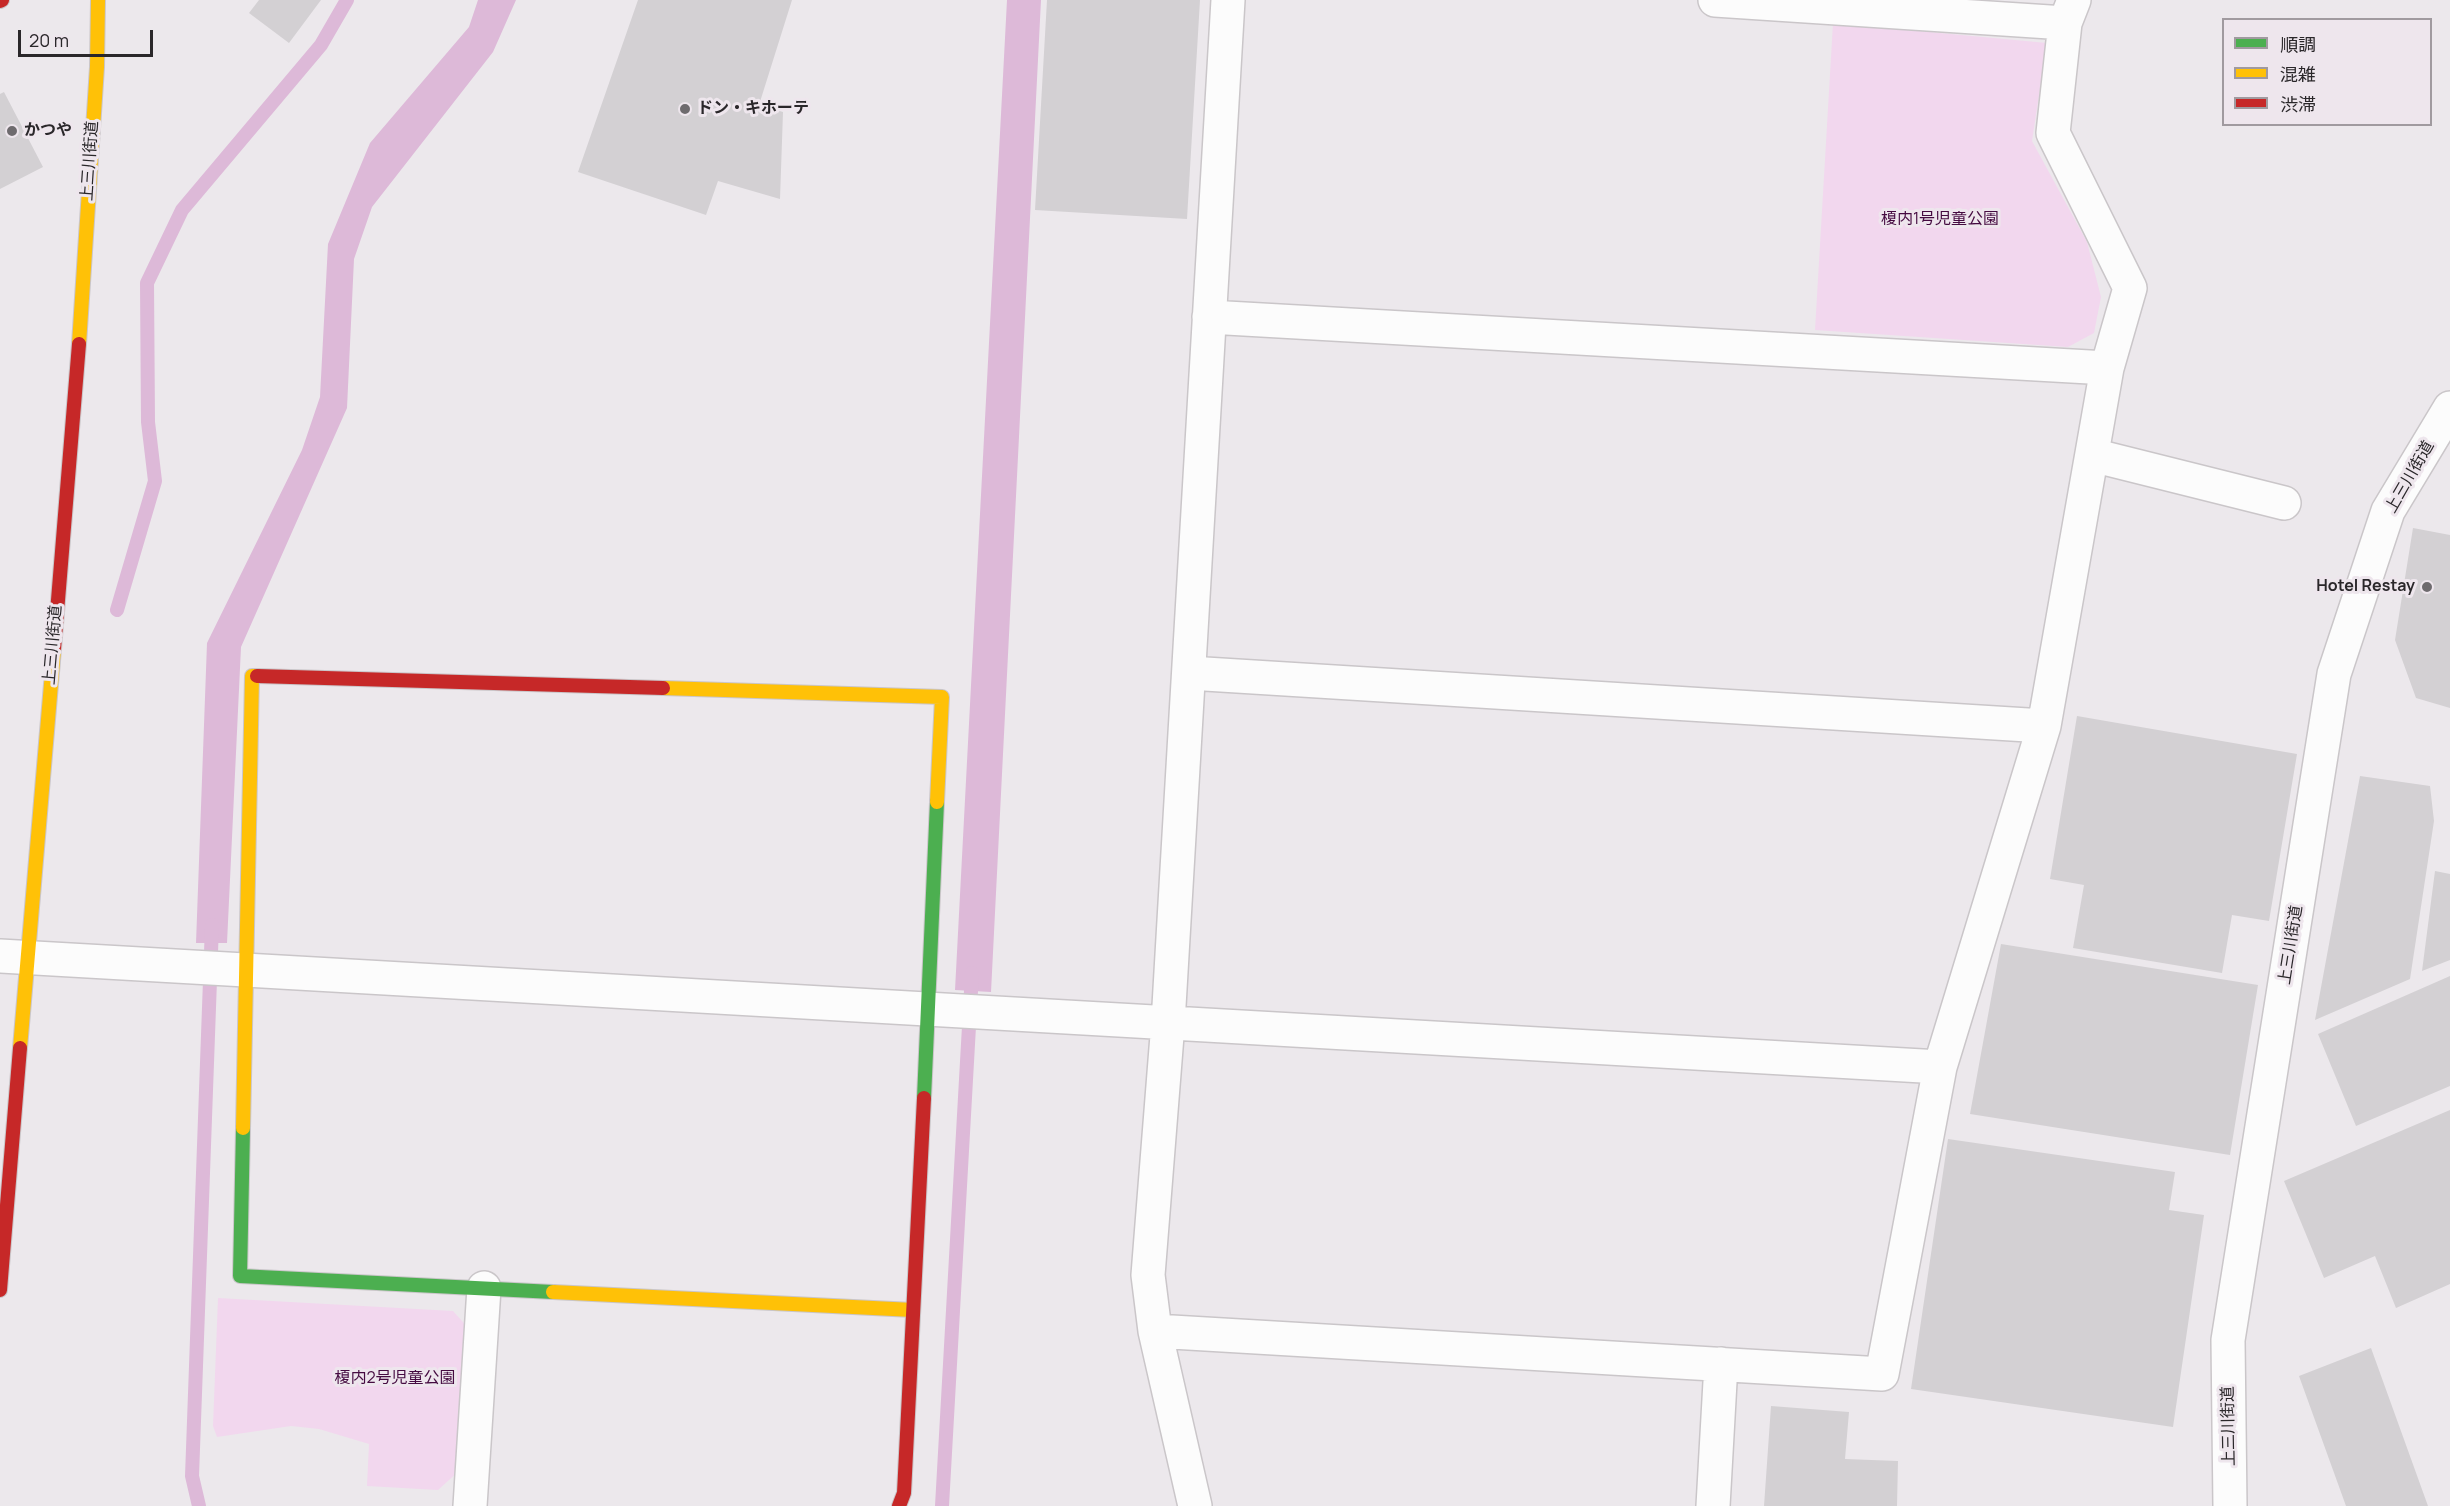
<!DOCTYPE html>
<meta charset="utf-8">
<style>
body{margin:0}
#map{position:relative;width:2450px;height:1506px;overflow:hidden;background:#ece8ec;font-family:Manrope,"Noto Sans JP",sans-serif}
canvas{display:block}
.legend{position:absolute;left:2222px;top:18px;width:210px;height:108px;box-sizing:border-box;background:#eee6ed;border:2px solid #a09a9f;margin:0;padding:8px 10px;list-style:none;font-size:18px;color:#2a272a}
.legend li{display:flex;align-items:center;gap:12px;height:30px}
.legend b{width:30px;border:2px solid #a09a9f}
.scale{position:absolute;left:18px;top:30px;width:135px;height:27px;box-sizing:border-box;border:3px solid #2a272a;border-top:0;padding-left:8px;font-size:18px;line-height:21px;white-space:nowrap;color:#2a272a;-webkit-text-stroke:4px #eee6ed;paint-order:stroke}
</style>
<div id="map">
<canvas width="2450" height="1506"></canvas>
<ul class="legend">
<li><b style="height:8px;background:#4caf50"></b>順調</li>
<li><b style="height:8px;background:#ffc107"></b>混雑</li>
<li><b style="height:8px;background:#c62828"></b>渋滞</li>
</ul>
<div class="scale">20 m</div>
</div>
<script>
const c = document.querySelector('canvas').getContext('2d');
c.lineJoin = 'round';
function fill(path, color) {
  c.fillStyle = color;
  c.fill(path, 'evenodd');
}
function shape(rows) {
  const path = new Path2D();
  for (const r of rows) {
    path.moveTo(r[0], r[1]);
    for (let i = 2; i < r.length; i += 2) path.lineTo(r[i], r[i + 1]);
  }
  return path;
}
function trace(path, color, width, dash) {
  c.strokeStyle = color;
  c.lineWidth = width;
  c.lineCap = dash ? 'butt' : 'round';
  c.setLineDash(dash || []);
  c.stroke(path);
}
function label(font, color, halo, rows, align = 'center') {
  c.font = font + ' Manrope,"Noto Sans JP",sans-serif';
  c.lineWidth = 6;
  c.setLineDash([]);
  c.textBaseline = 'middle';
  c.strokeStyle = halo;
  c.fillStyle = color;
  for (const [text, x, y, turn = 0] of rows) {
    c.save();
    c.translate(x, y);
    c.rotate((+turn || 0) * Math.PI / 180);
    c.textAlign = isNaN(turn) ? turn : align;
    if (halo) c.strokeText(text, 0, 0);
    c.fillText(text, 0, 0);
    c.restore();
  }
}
const green = shape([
 [1833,23,2047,43,2032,141,2087,242,2101,297,2094,333,2068,347,1815,330],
 [218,1298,453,1311,471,1331,459,1471,438,1490,367,1486,369,1444,319,1429,291,1426,217,1437,213,1426]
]);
const water = shape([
 [478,0,516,0,493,52,372,207,354,259,347,408,241,647,227,943,196,943,207,643,302,450,320,397,328,244,370,143,469,27],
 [1007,0,1041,0,991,992,955,990]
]);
const stream = shape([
 [117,610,155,481,148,422,147,283,182,210,321,45,347,0],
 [199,1506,192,1476,212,925],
 [942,1506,972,973]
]);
const building = shape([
 [259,0,321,0,289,43,249,13],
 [638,0,792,0,759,105,783,112,780,199,718,181,706,215,578,172],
 [1047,0,1200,0,1187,219,1035,210],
 [4,92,43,167,0,189,0,94],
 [2413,528,2450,535,2450,708,2416,698,2395,640],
 [2077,716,2297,754,2269,921,2232,915,2222,973,2073,948,2084,885,2050,879],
 [2360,776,2430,786,2434,821,2410,979,2315,1020],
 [2435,871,2450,874,2450,960,2422,971],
 [2001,944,2258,985,2230,1155,1970,1114],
 [2450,976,2450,1086,2356,1126,2318,1034],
 [2450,1110,2450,1284,2396,1308,2375,1256,2324,1278,2284,1181],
 [1948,1139,2175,1172,2169,1210,2204,1215,2173,1427,1911,1389],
 [2371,1348,2428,1506,2346,1506,2299,1376],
 [1771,1406,1849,1412,1845,1459,1898,1461,1897,1506,1764,1506]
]);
const street = shape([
 [1715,0,2065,23],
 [1209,317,2107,368],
 [2092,455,2284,503],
 [1189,673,2044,726],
 [0,956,1940,1067],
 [1155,1331,1882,1374,1940,1067,2044,726,2107,368,2130,288,2053,133,2065,23,2074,0],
 [470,1506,484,1288],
 [1195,1506,1155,1331,1148,1275,1168,1023,1228,0],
 [1713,1506,1721,1364],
 [2230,1506,2228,1340,2334,674,2388,511,2450,408]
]);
const fast = shape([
 [924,1098,937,802],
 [243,1128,240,1276,553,1292]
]);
const slow = shape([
 [79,344,97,67,98,0],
 [663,688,942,697,937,802],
 [20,1048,54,649],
 [243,1128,252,676,257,676],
 [553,1292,913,1310]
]);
const jam = shape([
 [0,1,2,0],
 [54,649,79,344],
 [257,676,663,688],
 [0,1290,20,1048],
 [899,1506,904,1493,924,1098]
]);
const markers = [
 [685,109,6,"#6e6b6e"],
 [12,131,6,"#6e6b6e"],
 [2427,587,6,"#6e6b6e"]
];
const poiNames = [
 ["ドン・キホーテ",697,109],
 ["かつや",24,131],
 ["Hotel Restay",2415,587,"right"]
];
const streetNames = [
 ["上三川街道",90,161,-86],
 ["上三川街道",2410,477,-60],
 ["上三川街道",53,645,-85],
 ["上三川街道",2291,945,-81],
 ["上三川街道",2229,1426,-91]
];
const parkNames = [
 ["榎内1号児童公園",1940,220],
 ["榎内2号児童公園",395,1379]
];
fill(green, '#f2d7ee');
fill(water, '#ddb9d8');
trace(stream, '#ddb9d8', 14);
fill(building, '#d3d0d3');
trace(street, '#cac6c9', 36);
trace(fast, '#cac6c9', 16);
trace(slow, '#cac6c9', 16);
trace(jam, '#cac6c9', 16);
trace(street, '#fcfcfc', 33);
trace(fast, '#4caf50', 14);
trace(slow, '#ffc107', 14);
trace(jam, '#c62828', 14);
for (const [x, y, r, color] of markers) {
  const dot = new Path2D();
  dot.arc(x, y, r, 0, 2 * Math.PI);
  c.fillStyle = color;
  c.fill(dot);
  trace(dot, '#eee6ed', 2);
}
label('bold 16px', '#2a272a', '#eee6ed', poiNames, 'left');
label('16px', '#2a272a', '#eee6ed', streetNames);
label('16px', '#450b41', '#eee6ed', parkNames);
</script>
